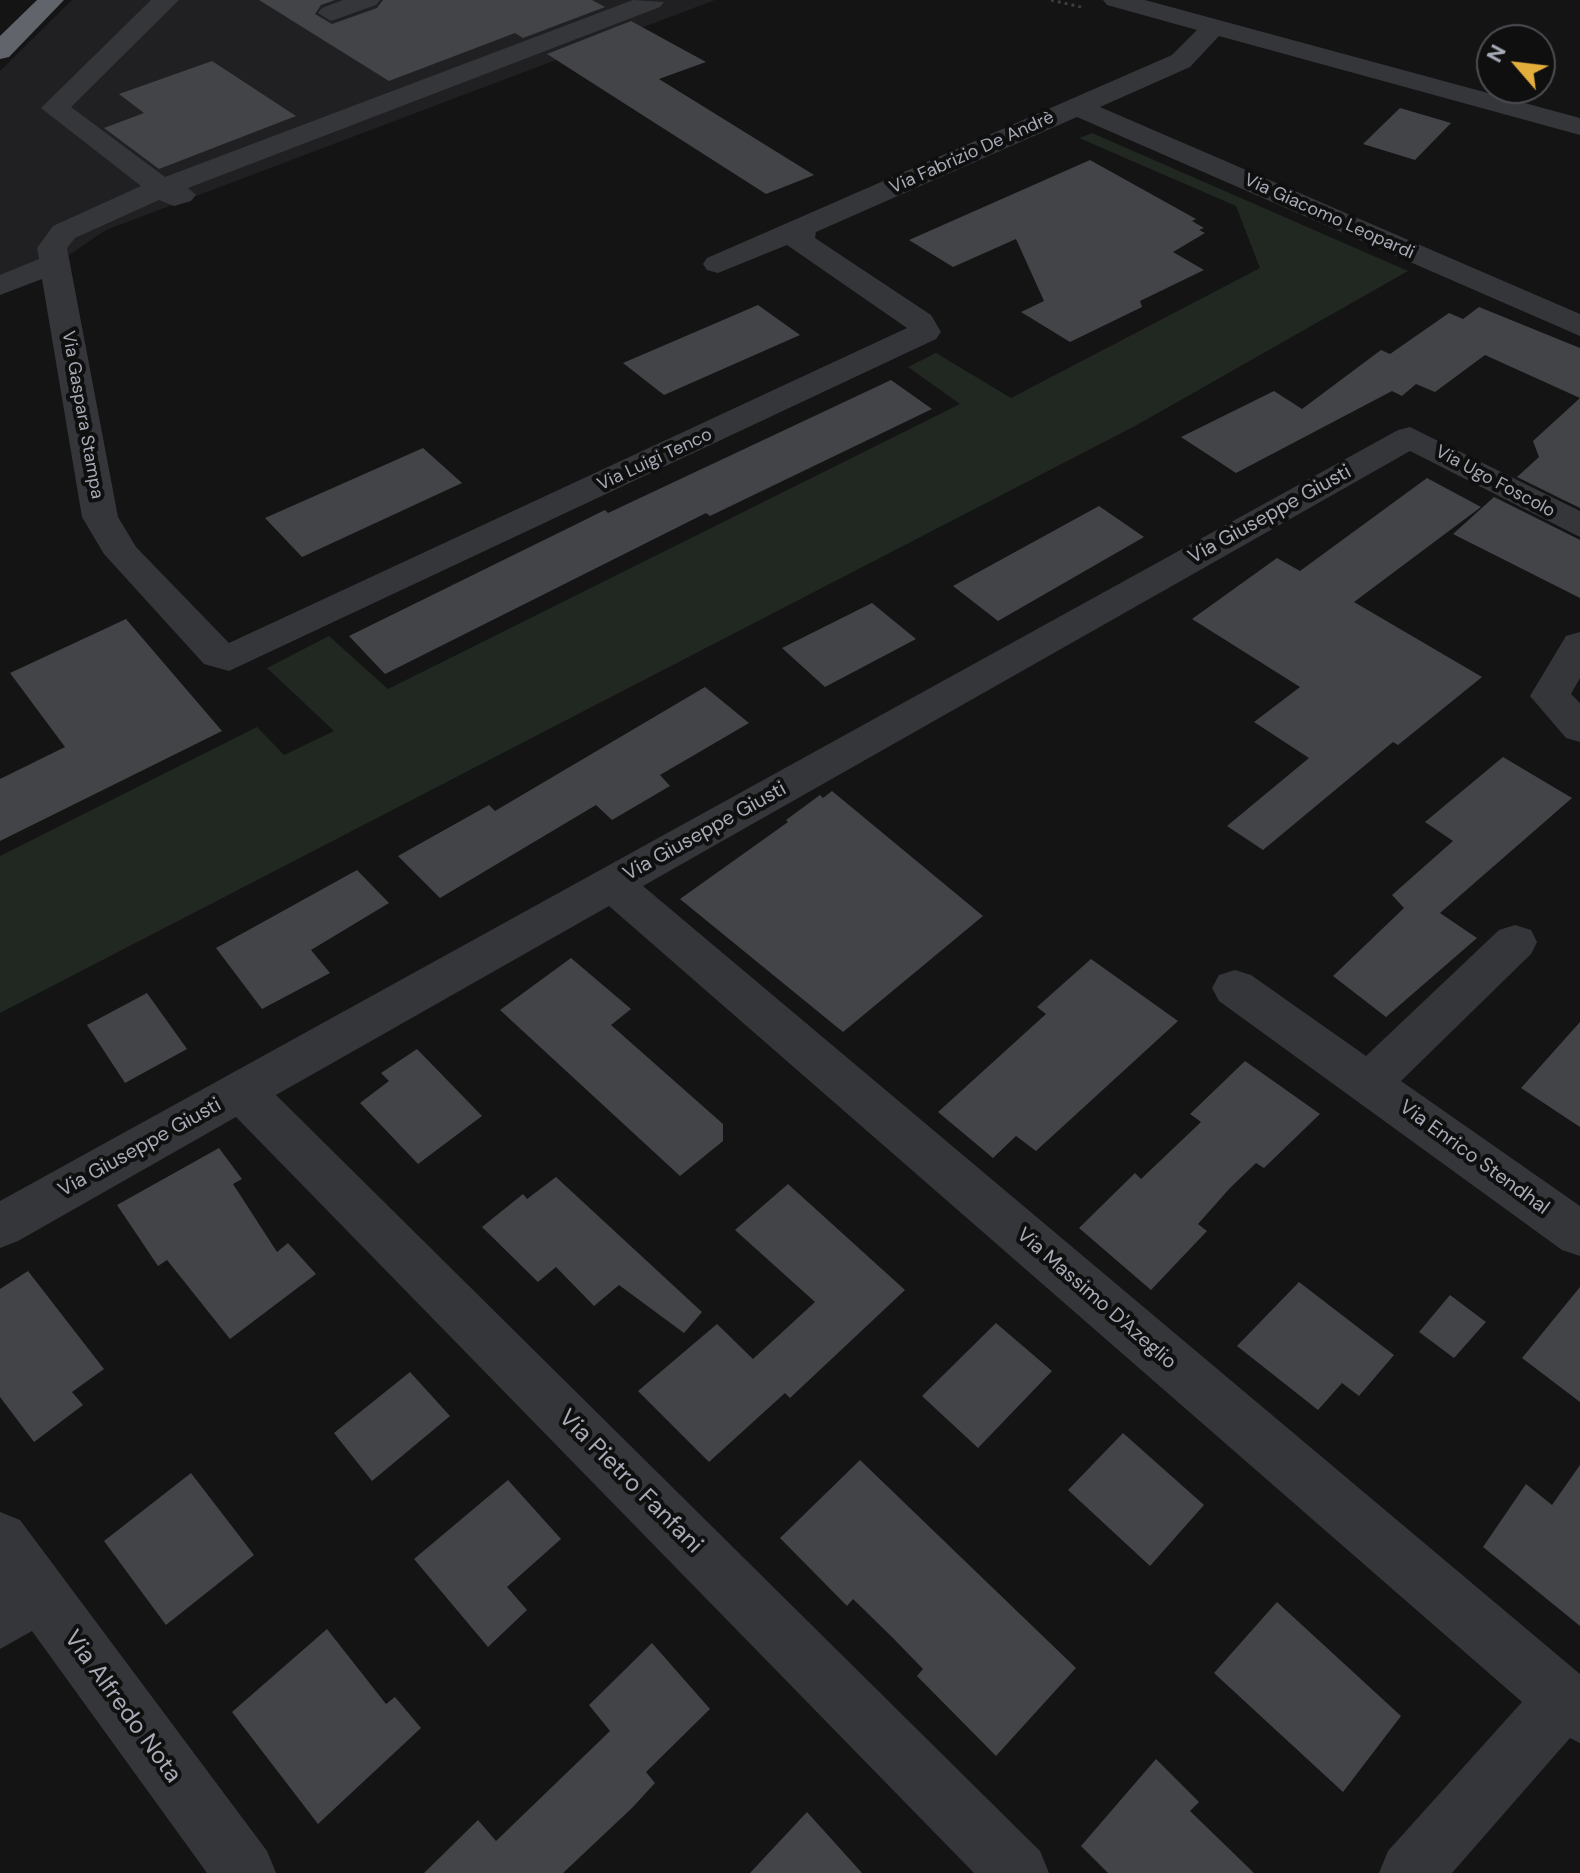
<!DOCTYPE html>
<meta charset="utf-8">
<style>
body{margin:0}
#map{position:relative;width:1580px;height:1873px;overflow:hidden;background:#141415;font-family:"DM Sans",sans-serif}
canvas{display:block}
.north{position:absolute;left:1476px;top:24px;width:80px;height:80px;box-sizing:border-box;background:#0f0f10;border:2px solid #4c4d52;border-radius:50%;rotate:298deg;font-size:22px;font-weight:700;line-height:32px;text-align:center;color:#a7abb5}
.north::after{content:'';display:block;margin:auto;width:28px;height:36px;background:#e4ae3d;clip-path:polygon(50% 0,100% 100%,50% 72%,0 100%)}
</style>
<div id="map">
<canvas width="1580" height="1873"></canvas>
<div class="north">N</div>
</div>
<script>
const c = document.querySelector('canvas').getContext('2d');
c.lineJoin = 'round';
function fill(path, color) {
  c.fillStyle = color;
  c.fill(path, 'evenodd');
}
function shape(rows) {
  const path = new Path2D();
  for (const r of rows) {
    path.moveTo(r[0], r[1]);
    for (let i = 2; i < r.length; i += 2) path.lineTo(r[i], r[i + 1]);
  }
  return path;
}
function trace(path, color, width, dash) {
  c.strokeStyle = color;
  c.lineWidth = width;
  c.lineCap = dash ? 'butt' : 'round';
  c.setLineDash(dash || []);
  c.stroke(path);
}
function label(font, color, halo, rows, align = 'center') {
  c.font = font + ' "DM Sans",sans-serif';
  c.lineWidth = 8;
  c.setLineDash([]);
  c.textBaseline = 'middle';
  c.strokeStyle = halo;
  c.fillStyle = color;
  for (const [text, x, y, turn = 0] of rows) {
    c.save();
    c.translate(x, y);
    c.rotate((+turn || 0) * Math.PI / 180);
    c.textAlign = isNaN(turn) ? turn : align;
    if (halo) c.strokeText(text, 0, 0);
    c.fillText(text, 0, 0);
    c.restore();
  }
}
const built = shape([
 [72,0,715,0,106,230,38,276,0,291,0,71]
]);
const green = shape([
 [1092,133,1408,271,1135,426,0,1013,0,856,257,727,284,755,334,731,267,668,329,636,388,689,960,404,908,367,936,353,1011,398,1260,268,1236,206,1079,138]
]);
const building = shape([
 [259,0,335,0,321,5,315,14,332,24,377,8,383,0,592,0,605,7,523,38,515,33,389,81],
 [631,21,706,62,659,79,814,175,766,194,547,54],
 [212,61,296,116,159,169,104,128,144,113,119,94],
 [1400,108,1451,123,1415,160,1363,144],
 [1090,160,1196,219,1192,221,1204,228,1199,230,1205,233,1173,252,1204,270,1140,301,1142,307,1070,342,1021,312,1044,301,1016,239,953,267,909,240],
 [758,305,800,335,664,395,623,363],
 [1479,307,1580,348,1580,508,1517,477,1539,457,1533,441,1580,398,1485,355,1435,392,1416,384,1402,396,1392,391,1236,473,1181,437,1274,391,1302,409,1381,350,1390,354,1449,313,1463,319],
 [891,380,932,409,710,516,706,513,385,674,349,636,605,510,608,513],
 [423,448,462,483,302,557,265,518],
 [1427,478,1481,507,1354,602,1482,677,1398,745,1393,742,1263,850,1227,826,1309,758,1254,722,1300,687,1192,619,1277,558,1300,571],
 [1494,497,1580,540,1580,598,1453,534],
 [1099,506,1144,537,998,621,953,586],
 [872,603,916,639,825,687,782,648],
 [126,619,222,731,0,841,0,779,65,747,10,673],
 [705,687,749,723,660,775,670,786,612,820,596,805,440,898,398,856,489,805,495,811],
 [1503,757,1572,798,1440,913,1477,938,1386,1017,1333,976,1404,908,1392,895,1453,841,1425,822],
 [832,791,983,916,843,1032,680,899,788,822,786,820,820,795,823,798],
 [357,870,389,903,311,950,330,973,262,1009,216,948],
 [571,958,631,1009,611,1025,723,1124,723,1141,680,1176,500,1010],
 [1091,959,1178,1021,1036,1151,1016,1136,993,1158,938,1112,1046,1014,1037,1007],
 [147,993,187,1049,125,1083,87,1025],
 [1580,1022,1580,1127,1521,1088],
 [417,1049,482,1116,418,1164,360,1103,389,1081,381,1073],
 [1245,1061,1320,1114,1264,1168,1256,1163,1230,1188,1198,1224,1207,1231,1151,1290,1079,1228,1135,1173,1141,1179,1201,1122,1190,1114],
 [219,1148,242,1179,233,1184,277,1252,288,1243,316,1274,230,1339,167,1260,158,1266,117,1205],
 [556,1177,702,1312,684,1333,619,1285,594,1306,556,1267,538,1282,482,1227,523,1194,527,1199],
 [788,1184,905,1290,790,1398,785,1393,709,1462,638,1391,717,1324,753,1359,815,1302,735,1230],
 [28,1271,104,1369,72,1392,83,1405,34,1442,0,1397,0,1289],
 [1299,1282,1394,1355,1359,1396,1342,1383,1318,1410,1237,1346],
 [1580,1287,1580,1402,1522,1358],
 [1450,1295,1486,1322,1454,1358,1419,1332],
 [996,1323,1052,1371,978,1448,922,1396],
 [410,1372,450,1416,372,1481,334,1433],
 [1123,1433,1204,1505,1150,1566,1068,1490],
 [860,1460,1076,1668,996,1756,917,1676,923,1669,893,1638,853,1599,847,1606,780,1538],
 [1580,1465,1580,1626,1483,1547,1526,1484,1552,1505],
 [191,1473,254,1555,166,1625,104,1541],
 [508,1480,561,1539,507,1587,527,1610,488,1647,414,1559],
 [1277,1602,1401,1716,1343,1792,1214,1673],
 [327,1629,386,1704,395,1697,421,1728,318,1824,232,1712],
 [652,1643,710,1709,646,1772,655,1783,632,1808,563,1873,424,1873,478,1820,496,1841,610,1731,589,1705],
 [1156,1759,1199,1802,1190,1811,1254,1873,1108,1873,1081,1846],
 [807,1812,862,1873,750,1873]
]);
const path = shape([
 [1051,0,1081,7]
]);
const minor = shape([
 [151,0,179,0,71,107,165,177,633,0,664,2,660,7,188,188,196,195,191,201,174,206,159,200,75,238,67,248,118,517,136,547,229,643,907,328,787,245,718,273,707,270,703,264,707,258,1172,55,1197,30,1107,5,1103,0,1145,0,1580,118,1580,135,1219,36,1190,67,1100,107,1580,314,1580,336,1077,117,816,232,815,238,931,315,941,332,936,339,229,671,204,664,104,554,82,517,42,279,0,295,0,275,39,259,37,248,53,226,141,186,41,108,151,0],
 [343,0,380,0,376,5,331,21,318,13,322,8,343,0],
 [1410,427,1580,511,1580,537,1410,451,643,886,1580,1674,1580,1743,1570,1738,1452,1873,1379,1873,1388,1851,1522,1702,609,906,276,1095,1040,1851,1049,1873,974,1873,236,1117,18,1241,0,1248,0,1201,1398,430,1410,427],
 [1580,632,1580,678,1571,694,1580,703,1580,742,1566,738,1530,696,1566,636,1580,632],
 [1515,925,1531,930,1537,942,1531,954,1401,1081,1580,1206,1580,1256,1562,1250,1219,1001,1212,988,1219,975,1235,970,1251,975,1366,1056,1499,930,1515,925],
 [0,1512,20,1520,267,1851,276,1873,207,1873,32,1631,0,1649,0,1512]
]);
const highway = shape([
 [37,0,64,0,9,57,0,59,0,36,37,0]
]);
const farStreetnames = [
 ["Via Fabrizio De Andrè",972,153,-24],
 ["Via Giacomo Leopardi",1329,217,24],
 ["Via Gaspara Stampa",82,415,80],
 ["Via Luigi Tenco",655,460,-25],
 ["Via Ugo Foscolo",1495,482,28]
];
const streetNames = [
 ["Via Giuseppe Giusti",1270,515,-29],
 ["Via Giuseppe Giusti",705,832,-29],
 ["Via Giuseppe Giusti",140,1148,-29],
 ["Via Enrico Stendhal",1474,1158,36],
 ["Via Massimo D'Azeglio",1096,1299,41]
];
const nearStreetnames = [
 ["Via Pietro Fanfani",630,1482,45],
 ["Via Alfredo Nota",122,1707,54]
];
fill(built, '#202022');
fill(green, '#202821');
fill(building, '#434448');
trace(path, '#3b3d41', 3, [3, 4]);
fill(minor, '#35363a');
fill(highway, '#62646b');
label('18px', '#a7abb5', '#0f0f10', farStreetnames);
label('20px', '#a7abb5', '#0f0f10', streetNames);
label('24px', '#a7abb5', '#0f0f10', nearStreetnames);
</script>
